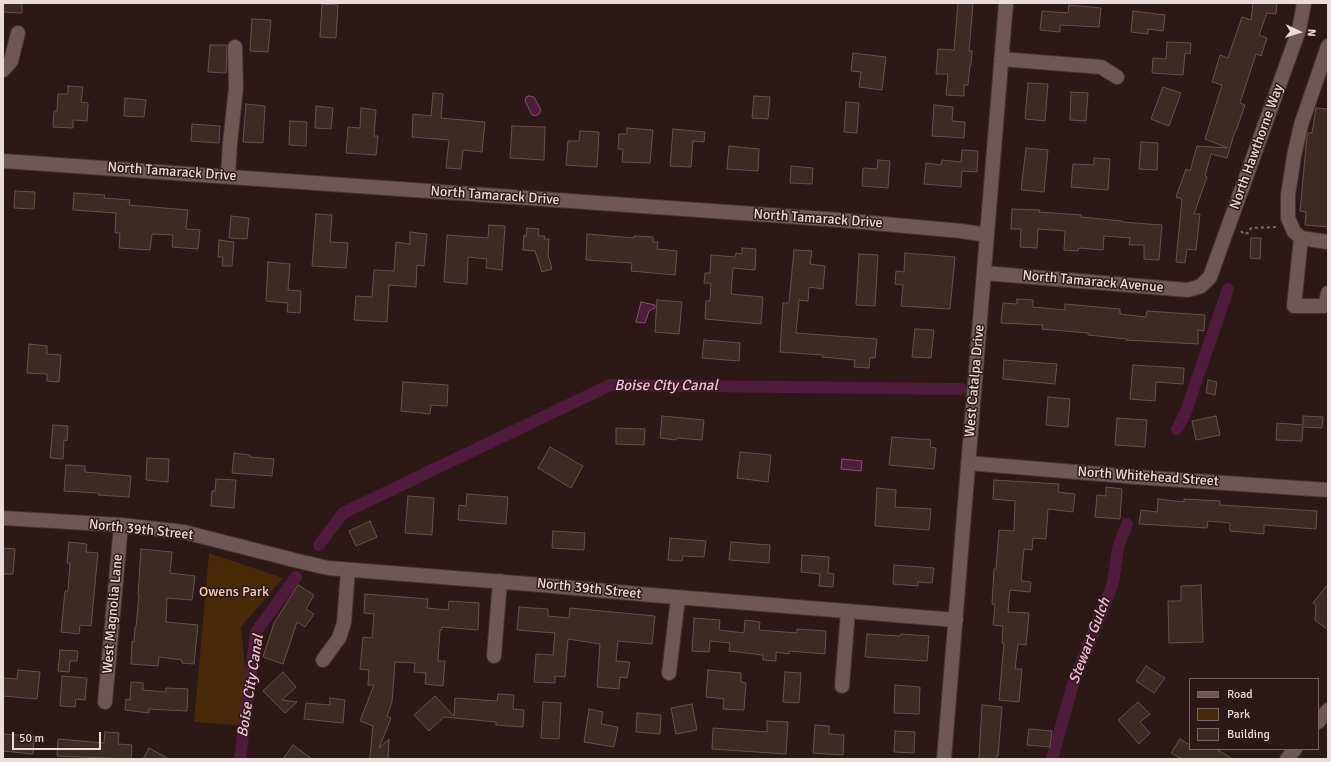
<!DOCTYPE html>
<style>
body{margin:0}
#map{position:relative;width:1331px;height:762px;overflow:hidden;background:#2b1817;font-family:Signika,sans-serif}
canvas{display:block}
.frame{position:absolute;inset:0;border:4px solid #eadcdb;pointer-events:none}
.legend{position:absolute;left:1189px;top:678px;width:130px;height:72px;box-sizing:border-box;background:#2b1817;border:1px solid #776665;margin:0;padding:5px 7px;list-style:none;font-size:12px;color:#eadcdb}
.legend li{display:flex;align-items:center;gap:8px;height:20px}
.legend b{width:20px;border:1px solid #776665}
.north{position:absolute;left:1279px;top:12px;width:40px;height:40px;-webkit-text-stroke:3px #2b1817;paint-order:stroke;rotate:94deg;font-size:11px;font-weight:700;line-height:16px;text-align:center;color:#eadcdb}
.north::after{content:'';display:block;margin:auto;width:14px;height:18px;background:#eadcdb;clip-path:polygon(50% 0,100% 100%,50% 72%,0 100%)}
.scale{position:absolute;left:12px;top:732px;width:89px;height:18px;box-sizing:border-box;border:2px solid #eadcdb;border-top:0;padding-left:5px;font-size:12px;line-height:14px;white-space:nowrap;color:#eadcdb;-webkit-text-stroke:3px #2b1817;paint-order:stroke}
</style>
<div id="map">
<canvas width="1331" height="762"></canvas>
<div class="frame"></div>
<ul class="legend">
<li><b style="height:5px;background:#6e5755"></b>Road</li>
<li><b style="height:11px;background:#482a09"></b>Park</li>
<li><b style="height:11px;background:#3d2b23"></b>Building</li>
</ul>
<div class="north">N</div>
<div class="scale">50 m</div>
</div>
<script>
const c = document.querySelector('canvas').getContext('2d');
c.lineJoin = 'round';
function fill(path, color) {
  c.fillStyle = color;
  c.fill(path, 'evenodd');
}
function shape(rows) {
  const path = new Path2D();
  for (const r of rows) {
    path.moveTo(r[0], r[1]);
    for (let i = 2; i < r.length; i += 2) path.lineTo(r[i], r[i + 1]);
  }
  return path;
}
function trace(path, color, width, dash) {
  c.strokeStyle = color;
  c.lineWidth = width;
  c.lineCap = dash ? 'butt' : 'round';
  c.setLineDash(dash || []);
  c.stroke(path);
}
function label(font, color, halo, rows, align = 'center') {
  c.font = font + ' Signika,sans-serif';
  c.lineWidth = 3;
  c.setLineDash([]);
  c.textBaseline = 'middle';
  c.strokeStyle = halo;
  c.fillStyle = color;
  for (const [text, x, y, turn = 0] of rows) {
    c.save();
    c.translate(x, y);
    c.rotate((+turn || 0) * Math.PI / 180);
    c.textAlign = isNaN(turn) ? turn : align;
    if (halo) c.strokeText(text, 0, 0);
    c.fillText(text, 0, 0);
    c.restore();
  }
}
const green = shape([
 [209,553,283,578,241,627,251,726,194,722]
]);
const water = shape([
 [529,96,534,97,541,110,539,114,535,116,532,115,525,101,526,97,529,96],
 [641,302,655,305,655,308,649,311,645,323,636,322,641,302],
 [842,459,862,461,861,471,841,469,842,459]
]);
const canal = shape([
 [1177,429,1185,414,1228,289],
 [319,545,343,513,610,385,961,389],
 [240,759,256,632,296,577],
 [1052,759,1073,684,1113,583,1118,548,1127,524]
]);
const building = shape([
 [4,3,22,3,22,13,3,12,4,3],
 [958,3,973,3,969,51,972,51,971,65,970,65,968,85,964,85,964,96,946,95,948,74,936,74,938,49,954,50,958,3],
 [1253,3,1277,3,1276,14,1267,13,1259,35,1267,38,1261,56,1256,54,1240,103,1245,105,1236,131,1235,131,1227,158,1211,154,1205,176,1207,177,1194,214,1200,214,1196,250,1187,249,1185,263,1176,262,1182,199,1176,197,1186,169,1190,171,1197,146,1228,148,1205,139,1222,85,1212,82,1220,55,1228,58,1242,17,1251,20,1253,3],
 [322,4,338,5,336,38,320,37,322,4],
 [1069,5,1101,8,1099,27,1060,25,1060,32,1040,30,1042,11,1068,13,1069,5],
 [1133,11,1165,15,1163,31,1148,29,1148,34,1131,32,1133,11],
 [252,19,271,20,268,52,250,51,252,19],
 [1167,42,1191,43,1190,54,1185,53,1183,75,1152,73,1153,58,1166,59,1167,42],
 [210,45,227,45,226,73,208,72,210,45],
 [853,53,886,57,882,90,859,87,861,72,851,71,853,53],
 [1028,83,1048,84,1045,121,1025,119,1028,83],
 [68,86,83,87,81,102,88,103,87,121,73,120,73,128,53,127,54,111,57,111,58,94,68,94,68,86],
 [1163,87,1181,93,1169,126,1151,119,1163,87],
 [1071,92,1088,93,1086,121,1070,120,1071,92],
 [433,93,443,94,441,118,485,122,482,152,463,150,461,169,446,168,449,140,412,137,413,114,431,116,433,93],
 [754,96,770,97,768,119,752,118,754,96],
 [125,98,146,100,144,117,124,116,125,98],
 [846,102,859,103,857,133,844,132,846,102],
 [246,104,265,106,263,143,243,142,246,104],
 [934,105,953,107,952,121,965,122,964,138,932,136,934,105],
 [316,106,333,108,331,129,315,128,316,106],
 [361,108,376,110,374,136,378,136,376,155,346,153,348,127,360,128,361,108],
 [1316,108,1328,109,1328,227,1305,225,1306,212,1300,211,1307,136,1308,133,1312,133,1316,108],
 [290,121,307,122,306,146,289,145,290,121],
 [192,124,220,126,219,143,191,141,192,124],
 [512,126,545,127,544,160,510,158,512,126],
 [627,128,653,130,650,163,622,162,623,149,618,149,619,134,627,134,627,128],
 [673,129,705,132,704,142,693,141,691,167,670,166,673,129],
 [580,131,599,132,597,167,566,165,568,141,579,141,580,131],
 [1141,142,1158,143,1157,170,1139,169,1141,142],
 [729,146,759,149,758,171,727,169,729,146],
 [1026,148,1048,150,1044,192,1021,190,1026,148],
 [962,150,978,151,977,172,962,171,961,187,924,184,926,163,941,165,942,160,961,162,962,150],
 [1094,158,1110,159,1108,190,1071,187,1073,164,1094,165,1094,158],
 [878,160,890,161,888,188,862,186,863,168,877,169,878,160],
 [791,166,813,168,812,184,790,183,791,166],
 [15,191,35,192,34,209,14,208,15,191],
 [74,193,105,195,104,198,130,200,129,205,188,210,186,229,200,230,198,249,172,247,173,235,152,234,150,250,119,248,120,233,115,233,116,213,73,210,74,193],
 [1012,209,1040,210,1039,212,1081,215,1081,217,1122,221,1122,222,1162,225,1159,260,1144,259,1144,245,1129,245,1130,238,1104,236,1103,250,1079,248,1078,251,1064,250,1065,231,1038,229,1037,248,1020,247,1021,229,1011,229,1012,209],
 [316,214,332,215,330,242,348,243,346,268,312,266,316,214],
 [231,216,249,218,247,239,229,238,231,216],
 [489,225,505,226,502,270,486,268,487,259,468,257,467,284,444,282,447,235,488,238,489,225],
 [527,228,539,229,538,236,545,236,544,239,549,239,548,255,552,269,542,272,535,251,523,250,524,235,526,236,527,228],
 [410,232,427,234,424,266,417,265,416,287,389,285,387,322,354,320,356,296,372,297,374,270,394,271,396,242,410,244,410,232],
 [587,234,634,238,634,236,653,237,653,242,658,242,657,249,677,251,675,275,631,271,632,263,586,260,587,234],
 [1251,238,1261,238,1260,259,1250,258,1251,238],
 [219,240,234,242,232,266,222,266,223,257,218,257,219,240],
 [742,248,756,249,755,270,733,268,731,294,763,297,761,324,705,319,706,301,710,301,711,283,704,283,705,273,710,273,711,255,735,257,736,253,742,254,742,248],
 [794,250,812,251,810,264,825,266,823,289,809,287,808,301,799,300,796,333,877,339,875,358,870,358,869,368,854,367,855,360,822,357,823,355,780,352,783,303,789,303,794,250],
 [905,253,955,257,950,309,901,306,903,285,895,284,896,271,904,272,905,253],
 [859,254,878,255,875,306,856,305,859,254],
 [268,262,290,264,288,290,301,291,300,313,287,312,288,303,266,301,268,262],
 [1017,299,1033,300,1033,307,1065,310,1065,304,1120,309,1120,314,1146,317,1147,311,1205,315,1204,331,1198,330,1198,344,1126,340,1127,339,1088,335,1088,333,1042,329,1043,325,1001,323,1003,303,1017,304,1017,299],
 [657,300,682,302,679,334,655,332,657,300],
 [915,329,934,330,931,358,912,357,915,329],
 [704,340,740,343,739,361,702,358,704,340],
 [29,344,47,346,47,354,61,355,59,382,47,381,47,374,27,373,29,344],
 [1004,360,1057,364,1055,384,1003,379,1004,360],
 [1133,365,1184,368,1183,384,1156,382,1155,401,1130,399,1133,365],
 [1208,380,1217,382,1215,395,1206,393,1208,380],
 [403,382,448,385,447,406,431,405,430,414,401,411,403,382],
 [1048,397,1070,399,1068,427,1046,425,1048,397],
 [662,416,704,420,702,440,677,438,676,440,660,438,662,416],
 [1216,416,1220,435,1196,440,1192,421,1216,416],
 [1303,416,1323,417,1322,428,1303,427,1302,441,1276,440,1277,423,1303,425,1303,416],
 [1117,418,1147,420,1145,447,1115,445,1117,418],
 [53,425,68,426,67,441,64,440,63,459,50,458,53,425],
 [616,428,645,429,644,445,616,444,616,428],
 [892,437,931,440,930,447,936,448,934,469,889,465,892,437],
 [550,447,583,466,571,488,538,468,550,447],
 [740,452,771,455,768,482,737,478,740,452],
 [234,453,250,455,250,457,274,459,272,476,232,473,234,453],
 [147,458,169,459,168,482,146,480,147,458],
 [66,465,85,466,85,472,131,476,129,497,98,495,99,493,64,491,66,465],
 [216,479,236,480,234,508,211,506,212,491,215,491,216,479],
 [994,480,1059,484,1058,492,1075,494,1073,512,1048,509,1046,539,1033,538,1032,550,1024,549,1021,581,1031,582,1030,592,1010,590,1008,612,1029,613,1026,645,1018,644,1015,669,1022,669,1019,702,999,700,1004,643,1002,643,1003,626,993,625,995,605,992,604,994,569,996,569,999,530,1014,531,1015,501,993,499,994,480],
 [1106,487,1122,489,1120,519,1095,517,1097,495,1106,496,1106,487],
 [877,488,896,490,895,507,931,509,929,530,875,526,877,488],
 [467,494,508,497,506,524,458,520,459,505,466,506,467,494],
 [408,496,434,498,432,535,405,533,408,496],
 [1158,499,1184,502,1184,499,1220,501,1220,505,1317,511,1316,529,1264,525,1264,534,1230,531,1230,523,1208,521,1207,528,1139,524,1141,510,1157,512,1158,499],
 [370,521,377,537,356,546,349,531,370,521],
 [553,531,585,533,584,550,552,548,553,531],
 [670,538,706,541,704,557,683,556,682,561,668,560,670,538],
 [69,542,87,544,86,552,98,553,91,626,80,625,79,634,61,632,65,591,68,591,70,563,67,563,69,542],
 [731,542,770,545,769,563,729,560,731,542],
 [3,548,15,549,13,574,3,574,3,548],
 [141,549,172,552,170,573,195,576,192,600,167,598,166,622,198,625,194,664,182,663,182,660,159,657,158,666,131,664,132,641,134,642,135,627,136,627,139,595,138,595,141,549],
 [802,555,829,557,828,573,834,574,833,587,819,586,820,574,801,572,802,555],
 [894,565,934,568,932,583,918,582,918,586,893,584,894,565],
 [1328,584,1328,630,1315,620,1316,605,1313,603,1328,584],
 [298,585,314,595,306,609,314,614,305,627,297,622,283,664,263,657,274,623,298,585],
 [1201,585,1203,642,1169,643,1168,601,1181,601,1181,586,1201,585],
 [365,594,428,599,427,608,448,610,449,601,479,603,478,630,442,627,442,630,440,630,438,661,445,661,443,686,425,684,426,673,414,672,415,663,395,662,392,702,387,716,391,718,379,748,389,739,388,759,368,759,370,757,373,726,360,721,374,685,368,685,369,670,360,669,363,637,372,638,374,614,364,613,365,594],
 [519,607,548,609,548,616,569,618,570,608,655,616,652,644,618,641,616,661,630,662,627,678,620,677,619,689,597,687,600,644,568,639,565,677,555,676,555,683,534,682,536,654,553,655,555,633,517,630,519,607],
 [694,618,720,620,719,630,744,633,745,620,760,622,759,630,797,633,797,629,826,631,825,654,789,651,789,654,776,652,776,661,763,660,763,655,729,651,730,643,710,641,709,652,692,651,694,618],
 [867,634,900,636,901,634,929,636,927,661,865,657,867,634],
 [60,650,78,651,77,661,70,661,69,672,58,671,60,650],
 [1146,666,1165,678,1154,693,1136,681,1146,666],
 [18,670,40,672,37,699,3,696,3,678,17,679,18,670],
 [708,670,741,673,741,682,746,683,744,710,723,709,724,699,706,697,708,670],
 [283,672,296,687,282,700,297,702,285,713,263,691,283,672],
 [785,672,801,673,799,703,783,702,785,672],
 [62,676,87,678,85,700,76,699,75,707,60,706,62,676],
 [131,682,143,683,143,690,166,692,166,688,188,689,187,711,149,709,149,713,125,710,126,699,130,700,131,682],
 [895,685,920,687,919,714,894,713,895,685],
 [498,694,514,695,513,709,524,710,523,727,496,725,496,722,444,717,429,731,414,715,435,696,454,716,455,698,497,701,498,694],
 [330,698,345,700,343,723,304,719,306,703,330,705,330,698],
 [543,702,561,703,559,739,541,738,543,702],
 [1138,702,1150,714,1140,722,1150,733,1139,744,1118,720,1138,702],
 [692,704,697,730,676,734,671,708,692,704],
 [982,705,1002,707,998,756,996,756,996,759,979,759,982,705],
 [589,709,603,712,601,724,618,727,614,747,584,742,589,709],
 [637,713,661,715,660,734,636,732,637,713],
 [767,721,788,722,786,754,712,749,713,728,767,732,767,721],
 [815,725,829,726,829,734,844,735,843,755,813,753,815,725],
 [1029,729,1052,731,1050,747,1027,745,1029,729],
 [895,731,915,732,914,753,894,752,895,731],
 [105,732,119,733,118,744,132,745,131,759,57,756,58,739,104,743,105,732],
 [3,734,34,736,33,754,3,751,3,734],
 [1180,739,1190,745,1190,749,1216,749,1233,759,1182,759,1171,753,1180,739],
 [293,745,312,759,283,759,293,745],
 [149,748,169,759,143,759,149,748]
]);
const path = shape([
 [1241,231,1244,234,1248,233,1251,228,1277,227]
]);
const minor = shape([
 [1328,46,1301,125,1294,156,1288,195,1288,218,1294,232,1301,238,1328,242],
 [1001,59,1101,67,1117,77],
 [3,70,11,61,18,33],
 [3,161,840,220,961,231,987,235],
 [228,176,230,143,236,88,235,47],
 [1301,238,1294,306,1325,306,1328,293],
 [984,273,1188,290,1201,286,1210,277,1299,30,1304,3],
 [968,463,1136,477,1328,490],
 [3,518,121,525,184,532,298,561,328,568,530,584,651,595,956,620],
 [494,656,500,581],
 [323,660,339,638,344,623,348,570],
 [669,673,678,598],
 [842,686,848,611],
 [105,702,121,525],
 [1318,722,1328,710],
 [944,759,1006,3],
 [1287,759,1295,749]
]);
const streetNames = [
 ["North Hawthorne Way",1257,147,-70],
 ["North Tamarack Drive",172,172,4],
 ["North Tamarack Drive",495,196,4],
 ["North Tamarack Drive",818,219,4],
 ["North Tamarack Avenue",1093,282,5],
 ["West Catalpa Drive",975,381,-85],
 ["North Whitehead Street",1148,477,4],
 ["North 39th Street",141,530,6],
 ["North 39th Street",589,589,6],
 ["West Magnolia Lane",113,614,-85]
];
const parkNames = [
 ["Owens Park",234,592]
];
const waterNames = [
 ["Boise City Canal",666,386],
 ["Stewart Gulch",1090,641,-69],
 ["Boise City Canal",251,686,-81]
];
fill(green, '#482a09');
fill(water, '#501c3b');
trace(water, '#7e566b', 1);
trace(canal, '#501c3b', 12);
fill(building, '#3d2b23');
trace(building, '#68534b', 1);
trace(minor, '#423433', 16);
trace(path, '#806f6e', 2, [3, 3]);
trace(minor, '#6e5755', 14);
label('14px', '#eadcdb', '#2b1817', streetNames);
label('14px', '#fcd0a9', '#2b1817', parkNames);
label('italic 15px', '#f6c0dc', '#2b1817', waterNames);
</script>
